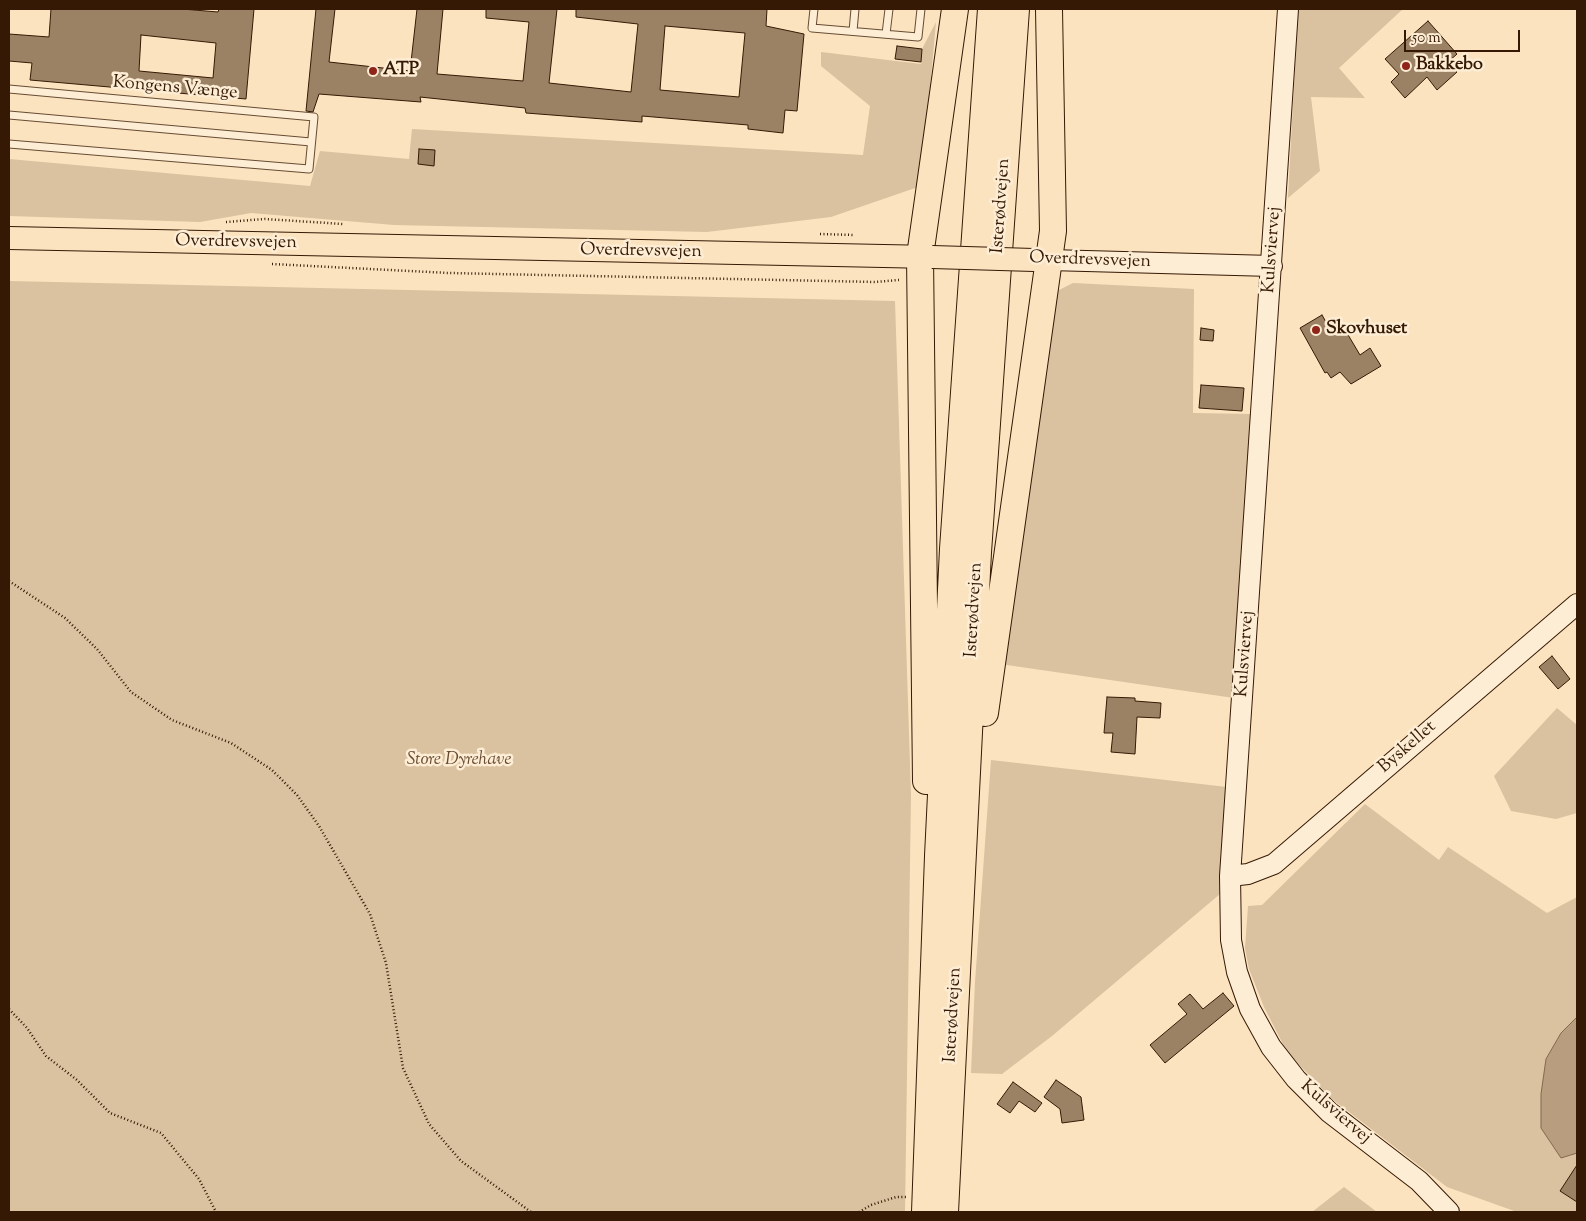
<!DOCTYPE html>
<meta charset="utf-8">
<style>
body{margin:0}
#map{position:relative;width:1586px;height:1221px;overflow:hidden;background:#fce3bf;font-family:"Sorts Mill Goudy",serif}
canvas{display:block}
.frame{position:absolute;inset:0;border:10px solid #351904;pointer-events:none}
.scale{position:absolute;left:1404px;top:30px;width:116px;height:22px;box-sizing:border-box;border:2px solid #351904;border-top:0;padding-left:6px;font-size:15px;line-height:18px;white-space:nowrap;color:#351904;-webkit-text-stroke:4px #fdedd5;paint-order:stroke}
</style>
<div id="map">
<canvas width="1586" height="1221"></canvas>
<div class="frame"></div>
<div class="scale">50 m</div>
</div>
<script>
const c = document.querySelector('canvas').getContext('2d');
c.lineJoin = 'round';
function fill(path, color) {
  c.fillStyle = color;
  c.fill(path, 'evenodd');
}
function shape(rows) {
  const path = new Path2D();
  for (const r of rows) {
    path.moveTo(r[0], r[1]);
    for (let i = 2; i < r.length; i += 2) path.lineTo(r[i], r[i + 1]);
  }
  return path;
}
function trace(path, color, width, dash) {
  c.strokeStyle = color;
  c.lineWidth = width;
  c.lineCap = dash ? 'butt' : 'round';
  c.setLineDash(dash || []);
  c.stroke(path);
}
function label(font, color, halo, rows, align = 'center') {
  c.font = font + ' "Sorts Mill Goudy",serif';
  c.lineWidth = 5;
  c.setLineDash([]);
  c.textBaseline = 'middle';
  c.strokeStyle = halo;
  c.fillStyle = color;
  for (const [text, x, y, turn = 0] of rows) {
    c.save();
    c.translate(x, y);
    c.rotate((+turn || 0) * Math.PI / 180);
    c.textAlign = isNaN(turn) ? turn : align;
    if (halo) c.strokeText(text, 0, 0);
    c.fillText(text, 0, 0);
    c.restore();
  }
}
const green = shape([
 [1298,9,1403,9,1339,68,1365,98,1311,97,1320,171,1288,198],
 [936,22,921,186,831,217,707,232,394,225,251,213,200,222,9,216,9,159,310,186,320,151,409,159,412,129,863,155,870,106,821,66,821,52,921,64,922,49],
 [9,281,895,301,911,795,905,1212,9,1212],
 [1073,283,1194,289,1193,413,1252,414,1234,698,1000,664,1055,298,1059,290],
 [1557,708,1577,725,1577,813,1556,819,1511,811,1494,776],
 [991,760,1227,787,1220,894,1052,1036,1002,1074,971,1073,975,982],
 [1365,804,1439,860,1448,847,1547,913,1577,897,1577,1212,1517,1212,1447,1187,1332,1099,1287,1052,1264,1007,1249,969,1245,948,1248,906,1262,905],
 [1344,1187,1377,1212,1312,1212]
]);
const water = shape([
 [1577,1017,1577,1153,1561,1158,1541,1128,1541,1094,1546,1059,1561,1033,1577,1017]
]);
const building = shape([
 [51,9,182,9,218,12,219,9,254,9,246,99,30,80,32,63,9,61,9,34,49,37,51,9],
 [141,35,216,43,213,78,139,71,141,35],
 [316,9,335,9,329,62,410,71,417,9,443,9,437,74,523,81,529,22,486,18,486,9,557,9,549,83,631,92,638,24,576,17,576,9,767,9,766,26,804,34,797,111,785,110,783,133,748,129,748,125,642,116,642,122,526,113,525,108,420,97,421,102,319,94,313,112,306,111,316,9],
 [665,26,745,33,739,97,660,90,665,26],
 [1428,21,1457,54,1448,62,1457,72,1437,90,1427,77,1405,98,1391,82,1399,74,1385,59,1428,21],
 [897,46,922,49,921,62,895,59,897,46],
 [419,149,435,150,434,166,418,164,419,149],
 [1322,315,1333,334,1344,328,1360,355,1370,348,1381,366,1351,384,1340,372,1331,378,1327,372,1325,373,1300,328,1322,315],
 [1201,328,1214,330,1213,341,1200,340,1201,328],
 [1201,385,1244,388,1242,411,1199,408,1201,385],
 [1552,656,1570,679,1558,689,1539,667,1552,656],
 [1107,697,1135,698,1135,701,1161,703,1160,718,1137,717,1135,754,1111,752,1113,733,1104,733,1107,697],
 [1223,993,1234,1006,1165,1063,1150,1045,1187,1014,1178,1004,1190,994,1203,1009,1223,993],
 [1056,1080,1081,1097,1084,1120,1062,1123,1060,1109,1044,1097,1056,1080],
 [1013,1082,1042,1103,1035,1112,1019,1101,1010,1113,997,1104,1013,1082],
 [1577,1165,1577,1202,1560,1191,1577,1165]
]);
const path = shape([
 [226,222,265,219,343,224],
 [820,234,854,235],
 [272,264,449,273,875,282,899,280],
 [9,581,65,618,97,649,131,692,172,720,231,743,272,770,297,795,319,826,370,914,386,963,403,1068,429,1124,461,1161,531,1212],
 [9,1009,27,1028,46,1056,77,1080,110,1113,161,1133,199,1179,216,1212],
 [859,1212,871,1205,896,1197,907,1197]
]);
const lane = shape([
 [814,9,812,28,918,37,921,9],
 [853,31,855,9],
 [886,34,889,9],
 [9,89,314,117,309,169,9,144],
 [9,115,311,142]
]);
const secondary = shape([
 [1288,9,1230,876,1231,940,1237,972,1250,1009,1271,1047,1296,1079,1329,1112,1419,1181,1449,1212],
 [1049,260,1272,266],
 [1230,876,1248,874,1274,864,1577,604]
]);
const primary = shape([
 [9,238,932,257]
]);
const highway = shape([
 [985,713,1053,231,1049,9],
 [926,781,920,256,955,9],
 [925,1212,938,856,953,549,991,9],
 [945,1212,978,552,1016,9]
]);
const primaryBridge = shape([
 [932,257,1034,260]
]);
const markers = [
 [1406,66,5,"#8f2418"],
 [373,71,5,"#8f2418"],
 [1316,330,5,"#8f2418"]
];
const poiNames = [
 ["Bakkebo",1416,66],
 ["ATP",383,71],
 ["Skovhuset",1326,330]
];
const streetNames = [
 ["Kongens Vænge",175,89,5],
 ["Isterødvejen",1002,206,-86],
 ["Overdrevsvejen",236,243,1],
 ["Kulsviervej",1273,250,-86],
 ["Overdrevsvejen",641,252,1],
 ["Overdrevsvejen",1090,261,2],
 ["Isterødvejen",975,610,-87],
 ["Kulsviervej",1246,654,-86],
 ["Byskellet",1408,748,-41],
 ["Isterødvejen",954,1015,-87],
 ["Kulsviervej",1335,1113,41]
];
const parkNames = [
 ["Store Dyrehave",459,761]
];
fill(green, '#dac19f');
fill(water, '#b89e7f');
trace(water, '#84694e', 1);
fill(building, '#9c8265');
trace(building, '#351904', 1);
trace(lane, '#674c33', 9);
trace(secondary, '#351904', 22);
trace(primary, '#351904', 24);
trace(highway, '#351904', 28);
trace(path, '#351904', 2.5, [1, 2.5]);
trace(lane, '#fdedd5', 7);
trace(secondary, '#fdedd5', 20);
trace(primary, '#fce3bf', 22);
trace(highway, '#fce3bf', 26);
trace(primaryBridge, '#351904', 24, []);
trace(primaryBridge, '#fce3bf', 22);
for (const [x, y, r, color] of markers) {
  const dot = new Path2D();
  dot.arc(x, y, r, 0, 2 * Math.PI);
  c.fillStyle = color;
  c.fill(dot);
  trace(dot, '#fdedd5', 2);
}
label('bold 18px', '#351904', '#fdedd5', poiNames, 'left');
label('18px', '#351904', '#fdedd5', streetNames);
label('italic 18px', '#674b32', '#fdedd5', parkNames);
</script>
